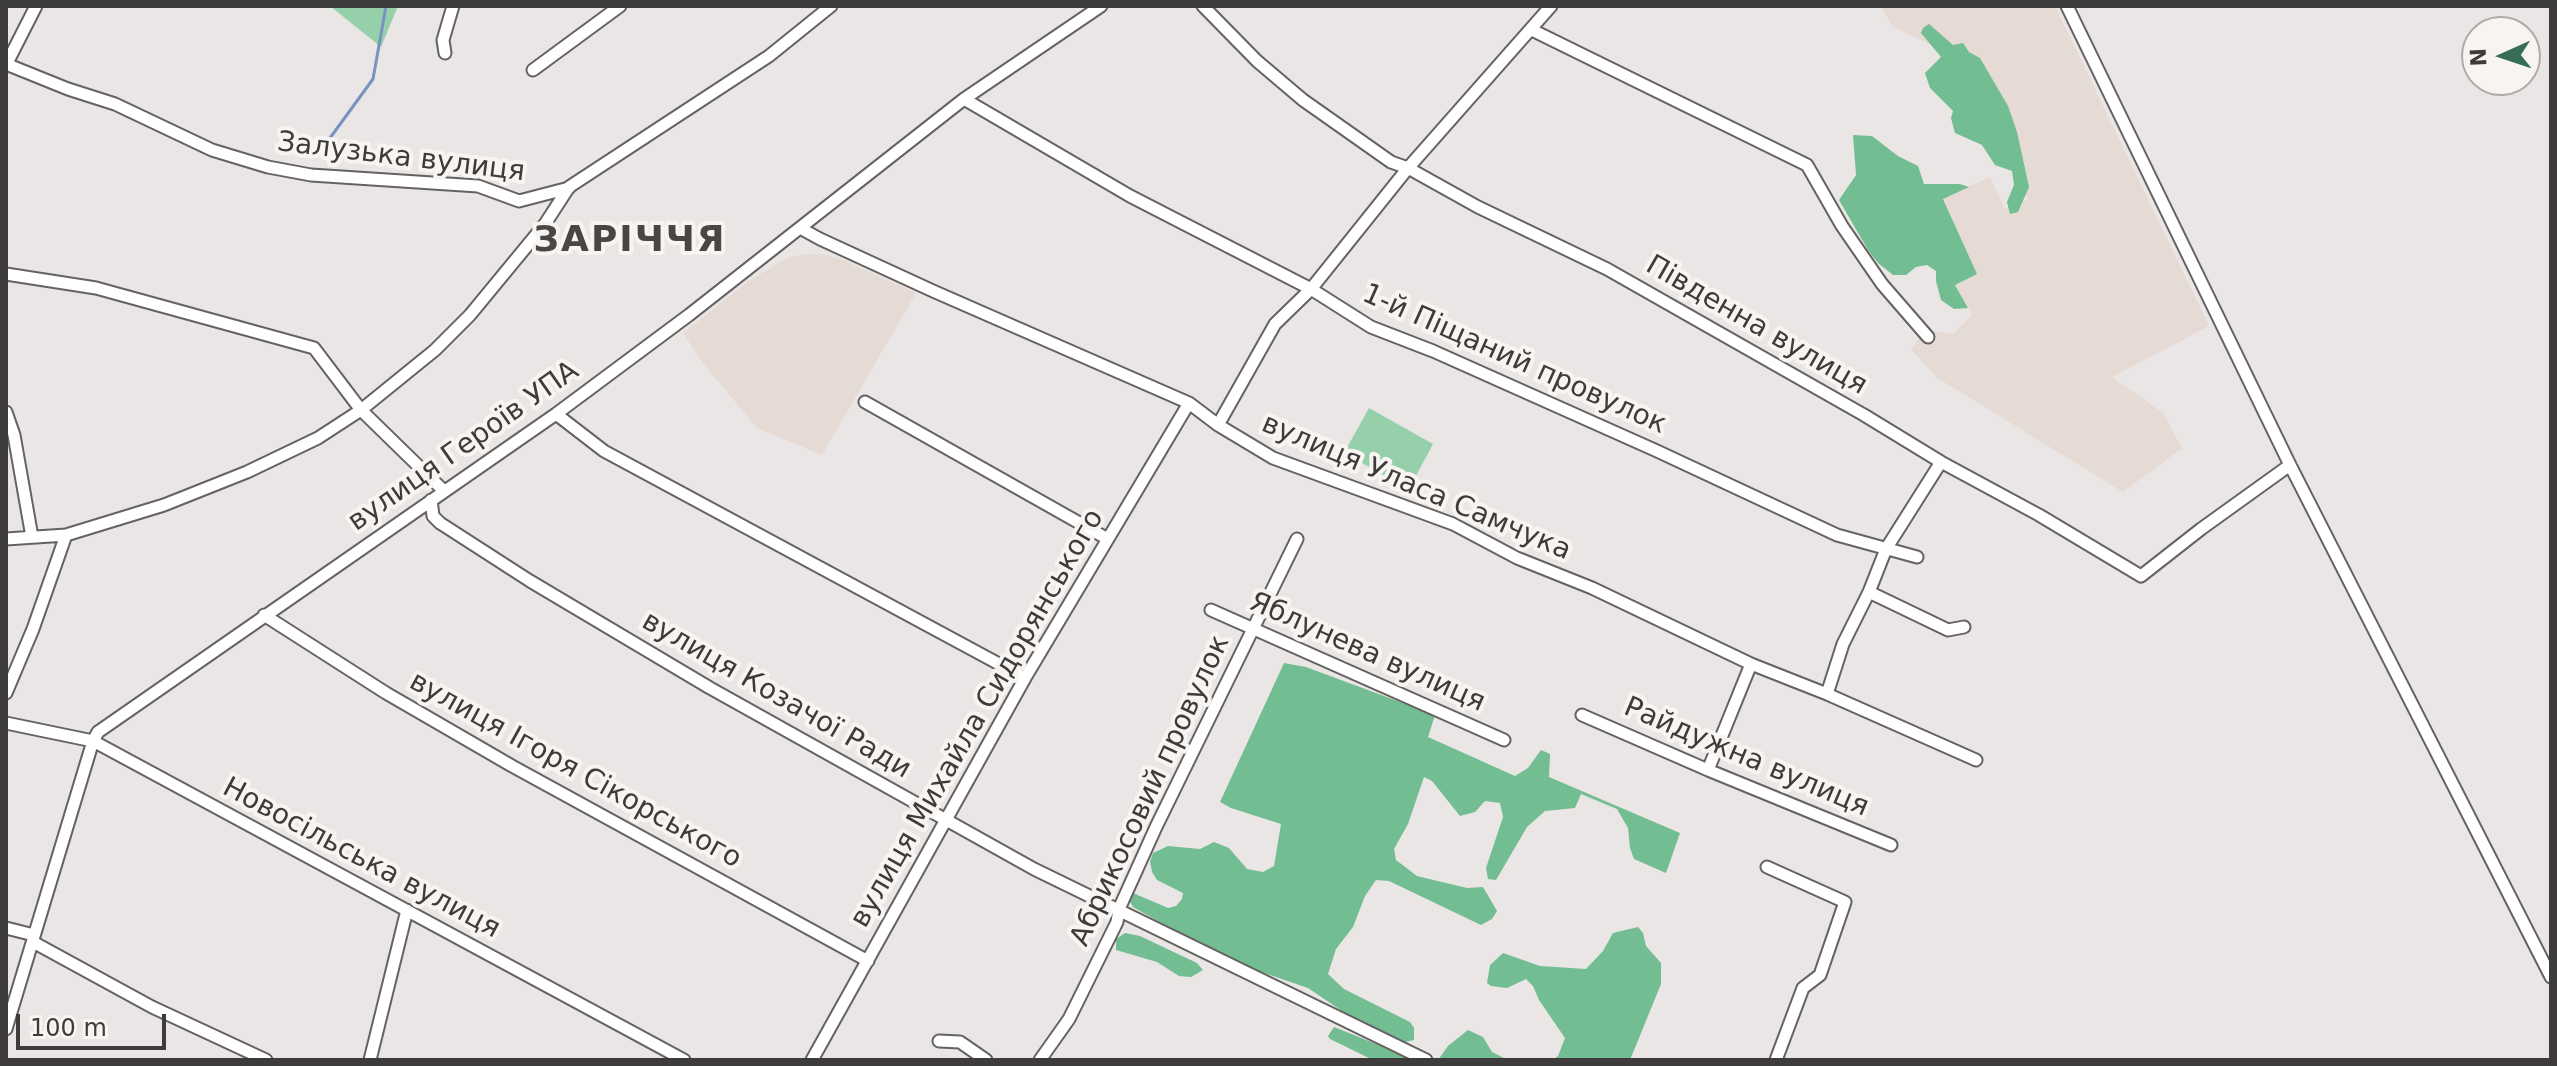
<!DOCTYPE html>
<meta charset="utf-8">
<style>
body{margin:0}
#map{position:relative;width:2557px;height:1066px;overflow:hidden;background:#eae6e5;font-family:"DejaVu Sans",sans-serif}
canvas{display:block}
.frame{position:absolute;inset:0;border:8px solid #3d3c3b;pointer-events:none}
.north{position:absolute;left:2461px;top:16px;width:80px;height:80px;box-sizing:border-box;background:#f7f4f2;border:2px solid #adaaa9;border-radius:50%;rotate:267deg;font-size:22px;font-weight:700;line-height:32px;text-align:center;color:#3d3c3b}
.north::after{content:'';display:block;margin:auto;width:28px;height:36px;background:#366e55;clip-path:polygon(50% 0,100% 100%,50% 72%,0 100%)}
.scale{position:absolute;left:16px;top:1014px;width:150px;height:36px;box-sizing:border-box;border:4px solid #3d3c3b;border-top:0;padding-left:10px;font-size:24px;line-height:28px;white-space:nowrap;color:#3d3c3b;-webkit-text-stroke:6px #f7f4f2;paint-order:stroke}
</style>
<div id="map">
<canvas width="2557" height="1066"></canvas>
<div class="frame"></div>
<div class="north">N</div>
<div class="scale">100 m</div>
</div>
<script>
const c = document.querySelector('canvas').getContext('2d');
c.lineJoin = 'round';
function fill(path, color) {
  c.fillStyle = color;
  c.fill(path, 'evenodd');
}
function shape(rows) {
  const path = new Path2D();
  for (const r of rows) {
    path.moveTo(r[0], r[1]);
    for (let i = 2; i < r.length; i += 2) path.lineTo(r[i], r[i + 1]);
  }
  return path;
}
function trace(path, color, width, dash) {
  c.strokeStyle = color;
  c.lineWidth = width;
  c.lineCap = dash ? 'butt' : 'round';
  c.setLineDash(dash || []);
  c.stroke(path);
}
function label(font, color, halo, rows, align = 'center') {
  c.font = font + ' "DejaVu Sans",sans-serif';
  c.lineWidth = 8;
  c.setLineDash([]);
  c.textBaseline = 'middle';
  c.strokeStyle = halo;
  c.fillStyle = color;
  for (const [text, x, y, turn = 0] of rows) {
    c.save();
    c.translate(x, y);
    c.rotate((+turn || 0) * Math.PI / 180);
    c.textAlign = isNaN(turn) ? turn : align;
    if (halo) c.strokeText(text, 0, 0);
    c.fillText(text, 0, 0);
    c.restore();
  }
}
const built = shape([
 [1880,6,2055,6,2209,326,2112,377,2163,413,2182,448,2123,492,1936,377,1911,349,1927,330,1953,334,1972,315,1955,285,1977,274,1943,198,1990,177,2005,209,2028,199,1974,65,1893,27],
 [807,254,828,255,845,261,916,293,822,455,757,428,703,363,683,333,750,280,789,257]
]);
const green = shape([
 [330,6,398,6,381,47],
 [1369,408,1433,444,1409,489,1344,453]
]);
const forest = shape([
 [1929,24,1953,45,1963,43,1969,52,1980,58,2008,106,2017,132,2029,187,2018,212,2010,214,2007,202,2014,185,2012,171,1995,165,1982,145,1955,133,1951,118,1953,111,1930,88,1925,73,1941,57,1921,33,1923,28],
 [1853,135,1872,136,1898,156,1918,166,1924,184,1960,184,1969,187,1943,199,1977,274,1955,285,1968,308,1954,309,1941,300,1936,281,1936,271,1927,265,1916,267,1906,275,1893,275,1878,263,1868,250,1839,200,1856,175],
 [1284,663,1306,667,1435,715,1428,737,1515,776,1528,768,1541,750,1550,754,1549,777,1680,833,1666,873,1634,859,1630,848,1628,828,1617,809,1581,794,1575,808,1545,811,1527,827,1496,880,1488,879,1486,868,1503,817,1500,803,1485,801,1475,812,1460,816,1432,781,1424,777,1408,824,1394,849,1396,860,1417,876,1467,888,1483,887,1497,911,1492,919,1481,925,1389,881,1376,880,1365,896,1353,927,1336,949,1328,974,1344,989,1410,1022,1414,1028,1414,1040,1401,1043,1370,1030,1308,988,1238,964,1154,919,1133,907,1128,898,1133,893,1168,908,1176,906,1182,899,1183,893,1157,880,1152,872,1150,861,1153,853,1168,846,1200,849,1214,842,1229,848,1247,869,1263,872,1274,866,1281,824,1231,808,1220,802],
 [1638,927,1643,933,1646,946,1661,963,1661,984,1630,1060,1553,1060,1558,1056,1565,1038,1539,1000,1533,986,1526,979,1507,988,1491,986,1487,983,1490,965,1503,953,1540,966,1586,969,1603,951,1613,933],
 [1125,933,1140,936,1197,963,1203,970,1191,977,1179,976,1157,962,1116,950,1116,939],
 [1334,1027,1406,1056,1409,1060,1373,1060,1330,1039,1328,1036],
 [1468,1030,1483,1037,1492,1052,1508,1060,1438,1060,1448,1046]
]);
const stream = shape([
 [330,138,373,79,386,6]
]);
const minor = shape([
 [1203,6,1257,61,1303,100,1391,162,1408,168,1478,207,1607,269,1864,415,1941,462,2039,515,2141,576,2201,529,2290,465],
 [2067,6,2290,465,2551,977],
 [1532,30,1807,165,1842,226,1882,284,1928,337],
 [445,53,443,40,453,6],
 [6,64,68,89,115,104,212,150,268,167,311,175,478,186,519,201,569,188],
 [6,65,36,6],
 [533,70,620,6],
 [964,99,1130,196,1311,289,1371,327,1433,351,1657,451,1837,535,1917,557],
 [800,228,820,239,933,291,1189,403,1218,425,1273,458,1453,524,1517,558,1592,588,1751,664,1827,694,1976,760],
 [6,274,96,288,314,348,361,410,444,491],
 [865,402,1106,538],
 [6,412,14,435,32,537],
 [556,414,604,451,1025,678],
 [1218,425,1275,324,1311,289,1408,168,1551,6],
 [431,500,433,516,440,523,530,581,710,688,1034,869,1426,1060],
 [6,539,66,535,164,505,247,472,318,438,361,410,435,350,470,315,545,224,569,187,769,56,831,6],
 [1869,592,1948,630,1964,627],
 [1211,610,1504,740],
 [264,615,386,693,512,766,868,961],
 [6,693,33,629,66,535],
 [1827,694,1843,644,1869,592,1886,549,1941,462],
 [1582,715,1708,770,1891,845],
 [6,723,93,741,684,1060],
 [1708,770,1751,664],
 [1767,867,1845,902,1820,975,1803,988,1776,1060],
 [6,928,34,935],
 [33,942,152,1007,266,1060],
 [6,1029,93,741,98,732,556,414,689,315,964,99,1101,6],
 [939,1041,960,1042,986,1060],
 [370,1060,407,910],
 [812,1060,1025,678,1189,403],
 [1040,1060,1069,1019,1117,922,1119,909,1156,827,1297,539]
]);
const streetNames = [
 ["Залузька вулиця",401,158,7],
 ["Південна вулиця",1756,326,30],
 ["1-й Піщаний провулок",1514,360,24],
 ["вулиця Героїв УПА",464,447,-35],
 ["вулиця Уласа Самчука",1416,488,23],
 ["Яблунева вулиця",1367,653,24],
 ["вулиця Козачої Ради",776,696,30],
 ["вулиця Михайла Сидорянського",978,719,-60],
 ["Райдужна вулиця",1746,758,23],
 ["вулиця Ігоря Сікорського",575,771,29],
 ["Абрикосовий провулок",1151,791,-65],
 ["Новосільська вулиця",361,859,28]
];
const districtNames = [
 ["ЗАРІЧЧЯ",630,242]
];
fill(built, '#e5dad4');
fill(green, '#95d0ab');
fill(forest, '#72bd91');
trace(stream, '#7a92bf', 3);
trace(minor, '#656261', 15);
trace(minor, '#fff', 11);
label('28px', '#3d3c3b', '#f7f4f2', streetNames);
c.letterSpacing = '2px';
label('bold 36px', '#494745', '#f7f4f2', districtNames);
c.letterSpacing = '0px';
</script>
